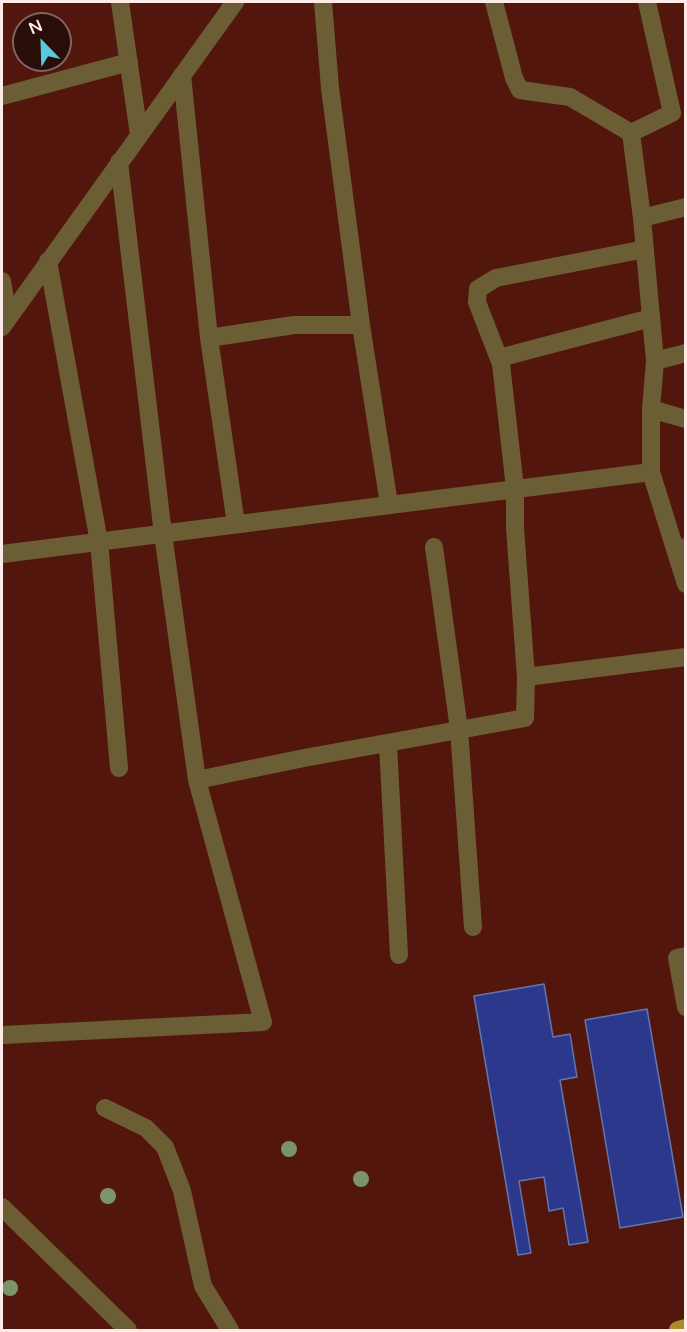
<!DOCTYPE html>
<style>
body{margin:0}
#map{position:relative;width:687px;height:1332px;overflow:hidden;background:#53160d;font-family:"Varela Round",sans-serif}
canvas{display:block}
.frame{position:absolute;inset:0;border:3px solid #fcebe8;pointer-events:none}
.north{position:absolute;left:12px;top:12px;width:60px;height:60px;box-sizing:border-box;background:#280d08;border:2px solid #7d6662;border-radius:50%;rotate:337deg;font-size:16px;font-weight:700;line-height:24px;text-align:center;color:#fcebe8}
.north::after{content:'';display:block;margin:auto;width:21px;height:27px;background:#55cadf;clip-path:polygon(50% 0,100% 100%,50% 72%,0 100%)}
</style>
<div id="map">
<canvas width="687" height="1332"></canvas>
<div class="frame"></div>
<div class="north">N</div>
</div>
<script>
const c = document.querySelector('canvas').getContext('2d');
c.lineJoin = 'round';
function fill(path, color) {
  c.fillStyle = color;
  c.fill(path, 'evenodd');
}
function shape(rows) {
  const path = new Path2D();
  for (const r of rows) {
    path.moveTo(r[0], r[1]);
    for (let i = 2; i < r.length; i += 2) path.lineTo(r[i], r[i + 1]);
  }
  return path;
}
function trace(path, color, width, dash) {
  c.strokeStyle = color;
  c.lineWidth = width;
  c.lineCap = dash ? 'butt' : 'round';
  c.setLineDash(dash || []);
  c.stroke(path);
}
const building = shape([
 [544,984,553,1037,570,1034,577,1077,560,1080,588,1242,569,1245,563,1208,549,1211,544,1177,519,1181,531,1253,518,1255,474,996,544,984],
 [647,1009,683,1217,620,1228,585,1020,647,1009]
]);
const minor = shape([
 [120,2,139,135],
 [323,2,330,88,361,325,389,504],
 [494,2,514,78,520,90,570,97,631,133],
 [647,2,672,113,631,133,642,218,655,361,651,409,651,472,675,549,686,547],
 [182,75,209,338,236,524],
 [2,96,129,62],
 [119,162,163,534,197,780],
 [642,218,686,207],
 [48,261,99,542,119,768],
 [2,281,8,317],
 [2,327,235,2],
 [209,338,294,325,361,325],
 [499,358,651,318],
 [655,361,686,353],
 [651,409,686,419],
 [434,547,459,729,473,927],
 [675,549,686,584],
 [2,554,651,472],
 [526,677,515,528,515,488,501,364,477,302,478,289,496,278,645,249],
 [388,744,399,955],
 [686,956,677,958,686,1007],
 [2,1035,263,1022,197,780,304,758,525,718,526,677,686,657],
 [105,1108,146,1128,165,1147,182,1191,203,1286,230,1330],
 [2,1207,128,1330]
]);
const major = shape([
 [678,1330,686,1328]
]);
const trees = [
 [289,1149],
 [361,1179],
 [108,1196],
 [10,1288]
];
fill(building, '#2b388b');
trace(building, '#6575af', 1.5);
trace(minor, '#6c5e34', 18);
trace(major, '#a98c2b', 18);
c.fillStyle = '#7b9469';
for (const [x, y] of trees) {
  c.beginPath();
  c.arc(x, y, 8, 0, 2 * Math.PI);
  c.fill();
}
</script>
